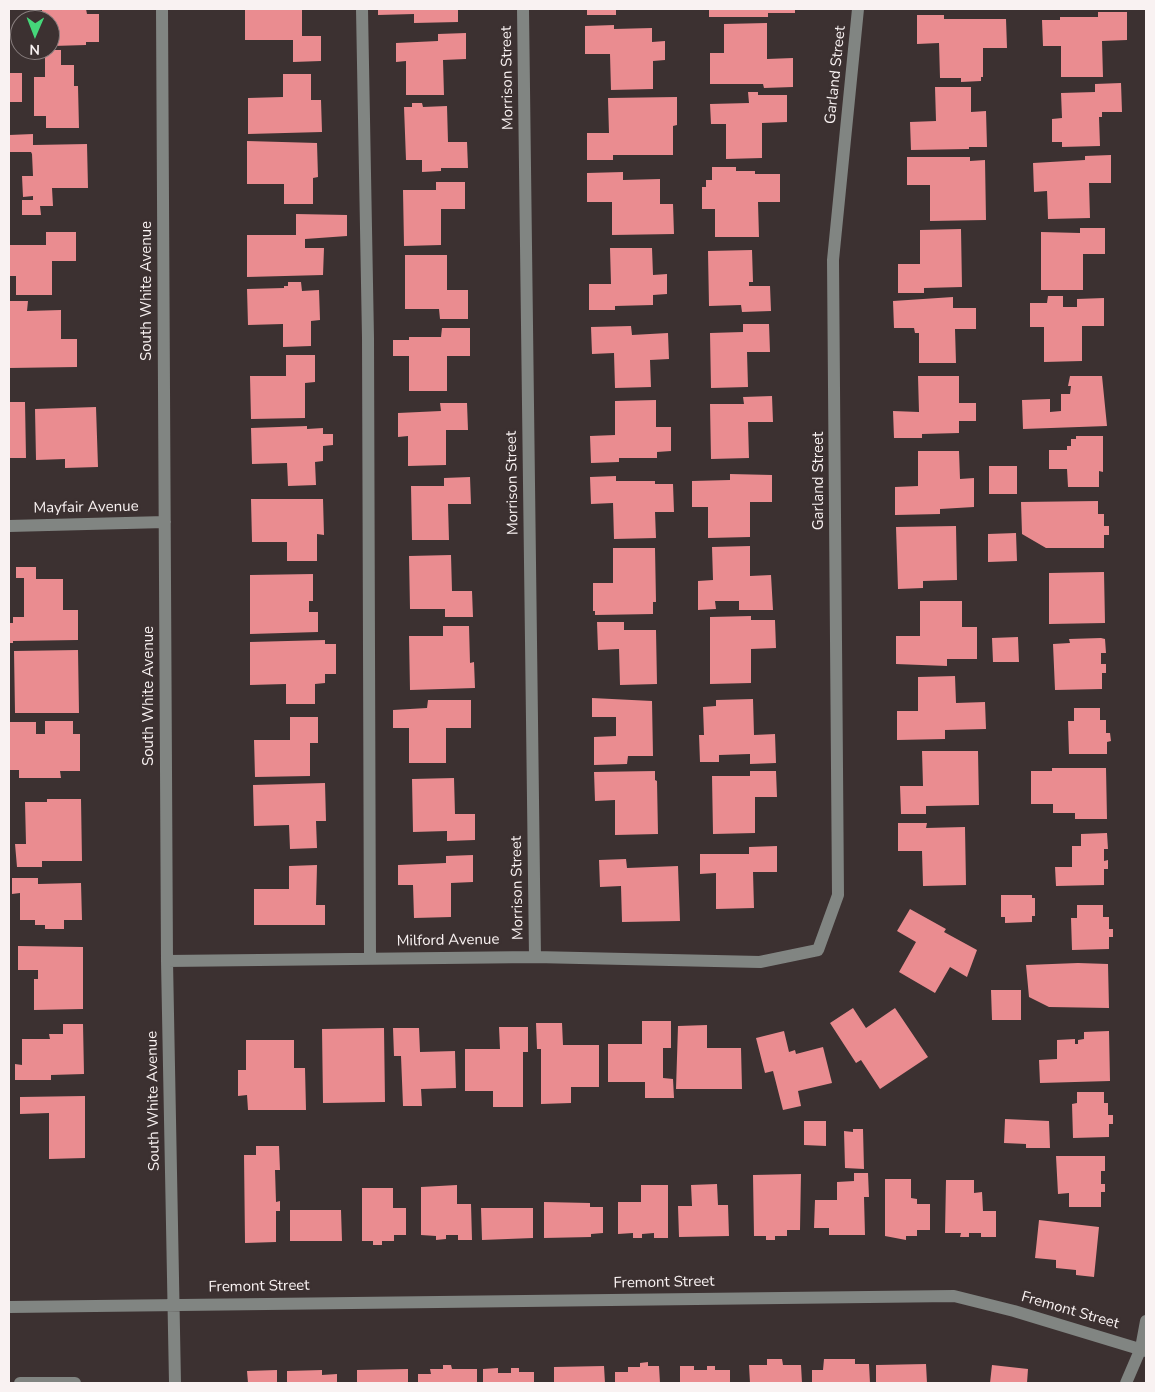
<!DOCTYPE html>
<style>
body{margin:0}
#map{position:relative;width:1155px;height:1392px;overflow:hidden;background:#3c3131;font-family:"Nunito Sans",sans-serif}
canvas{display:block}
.frame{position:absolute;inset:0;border:10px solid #f9f2f2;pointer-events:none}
.north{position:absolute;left:10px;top:10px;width:50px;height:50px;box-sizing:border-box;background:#3c3131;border:1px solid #887e7e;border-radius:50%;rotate:181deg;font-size:14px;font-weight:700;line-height:20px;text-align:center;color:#f9f2f2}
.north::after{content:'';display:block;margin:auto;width:18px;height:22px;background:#45d77a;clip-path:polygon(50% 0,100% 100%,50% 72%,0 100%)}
</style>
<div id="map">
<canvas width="1155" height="1392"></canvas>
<div class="frame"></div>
<div class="north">N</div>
</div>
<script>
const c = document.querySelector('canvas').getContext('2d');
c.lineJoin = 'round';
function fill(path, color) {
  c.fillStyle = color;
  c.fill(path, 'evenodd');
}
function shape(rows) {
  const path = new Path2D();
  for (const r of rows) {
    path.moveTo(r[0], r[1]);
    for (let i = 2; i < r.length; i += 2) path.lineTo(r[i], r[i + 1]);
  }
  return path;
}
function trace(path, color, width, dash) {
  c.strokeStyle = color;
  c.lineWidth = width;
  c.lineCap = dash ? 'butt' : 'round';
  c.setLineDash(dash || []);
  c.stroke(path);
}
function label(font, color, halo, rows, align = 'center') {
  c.font = font + ' "Nunito Sans",sans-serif';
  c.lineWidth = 5;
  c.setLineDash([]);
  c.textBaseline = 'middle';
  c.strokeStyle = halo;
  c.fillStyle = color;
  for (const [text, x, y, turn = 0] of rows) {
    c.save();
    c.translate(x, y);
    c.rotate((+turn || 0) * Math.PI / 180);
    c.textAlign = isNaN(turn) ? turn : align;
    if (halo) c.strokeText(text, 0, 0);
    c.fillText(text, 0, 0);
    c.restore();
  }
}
const building = shape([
 [42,9,86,9,87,14,99,14,99,42,86,42,86,45,53,46,53,41,50,41,50,20,29,20,29,15,42,14],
 [245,9,302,9,302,36,321,36,321,61,293,62,293,40,245,40],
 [378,9,458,9,458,22,414,23,414,14,378,15],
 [587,9,616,9,616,15,587,15],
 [709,9,795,9,795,13,768,13,768,17,709,17],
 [1098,12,1127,12,1127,40,1102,41,1103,77,1061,77,1061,46,1043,46,1042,20,1060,20,1060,17,1098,17],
 [917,15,944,15,944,19,1006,19,1007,48,983,48,983,77,981,77,981,81,961,82,961,78,940,78,939,43,917,44],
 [767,23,767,59,793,58,793,87,764,88,763,84,710,84,710,53,724,53,724,24],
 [614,25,614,29,652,28,652,42,665,41,665,60,653,61,653,89,611,90,610,54,585,54,585,26],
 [466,33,466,59,443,60,444,95,406,95,406,61,396,62,396,43,438,41,438,34],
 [45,50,61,50,61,65,74,65,74,86,78,86,79,128,46,128,46,116,34,116,34,77,45,77],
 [9,73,22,73,22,102,9,102],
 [283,74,311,74,311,100,321,100,322,132,248,134,248,98,283,97],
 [1121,83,1122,112,1102,112,1102,117,1099,117,1100,146,1062,147,1062,142,1052,142,1052,119,1062,118,1061,93,1095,92,1095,84],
 [935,87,971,87,971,112,986,111,987,147,969,147,969,149,911,150,910,122,936,121],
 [748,92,758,92,758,95,787,95,787,122,762,123,762,158,726,159,726,124,711,124,710,104,749,103],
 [677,97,677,125,673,126,673,155,613,155,613,160,587,160,587,133,609,133,608,98],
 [412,103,422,103,423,107,447,106,448,142,467,142,468,168,441,168,441,171,422,172,422,160,406,160,404,107,412,107],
 [33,134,33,145,87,144,88,188,52,188,53,206,40,206,41,215,22,215,22,200,33,200,33,196,23,197,22,176,33,176,32,154,31,152,9,152,9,135],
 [247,141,317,143,318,177,313,178,313,204,284,204,284,184,247,184],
 [1111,155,1111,183,1089,183,1090,218,1048,219,1047,191,1034,192,1033,163,1085,160,1085,156],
 [907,157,970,157,970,161,985,160,986,220,930,221,930,185,907,185],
 [712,167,736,167,736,171,755,171,755,174,780,174,780,202,758,202,759,237,715,237,715,209,702,209,702,187,706,187,706,180,712,180],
 [623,172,623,180,660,179,660,204,673,204,674,234,612,235,612,202,587,202,587,173],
 [436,182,465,182,465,209,441,209,441,245,404,246,403,190,436,190],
 [296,214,347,215,347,236,305,239,305,248,324,248,323,275,247,277,247,235,296,235],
 [1080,228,1105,228,1105,254,1083,254,1083,290,1041,290,1041,232,1080,233],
 [961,229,962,287,924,288,924,293,898,293,898,264,920,264,920,230],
 [46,232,76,232,76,261,52,261,52,295,16,295,16,276,9,276,9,245,46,245],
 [610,248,652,248,653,275,667,274,667,294,653,295,653,305,615,306,615,310,589,310,589,284,611,284],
 [752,250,753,282,749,282,749,286,770,286,771,311,742,312,741,305,709,306,708,251],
 [405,255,447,255,447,290,468,290,468,319,440,319,439,309,405,309],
 [288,282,301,282,302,291,319,290,320,320,311,321,311,346,283,347,283,324,248,325,247,289,284,288,284,286,288,286],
 [1048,296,1063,296,1063,307,1077,307,1077,299,1104,298,1104,326,1082,326,1082,361,1044,362,1044,327,1030,327,1030,303,1047,303],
 [953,297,953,308,976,308,976,329,955,329,956,363,919,363,919,333,915,333,914,328,894,328,893,301],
 [9,301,28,301,27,311,61,310,61,339,77,339,77,367,9,368],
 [743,324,769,324,770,352,747,352,748,387,711,388,710,333,743,332],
 [631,326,632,335,668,333,669,359,650,360,651,387,615,388,614,353,592,354,591,327],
 [442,328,470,328,470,356,447,356,447,391,409,391,409,356,393,356,393,340,409,340,409,337,441,337],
 [286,355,315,355,315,382,305,383,305,418,251,419,250,376,286,376],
 [918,376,959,376,959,403,976,403,976,421,959,421,959,433,922,434,922,438,894,438,893,411,919,412],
 [1070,376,1102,376,1107,426,1023,429,1022,400,1050,399,1050,412,1061,411,1061,394,1070,394,1071,386,1068,386],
 [772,396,773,422,748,422,749,458,711,459,710,404,744,404,743,397],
 [656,400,656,427,671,427,671,451,657,452,657,458,619,458,619,462,591,463,590,436,615,435,615,401],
 [9,402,25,402,26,458,9,458],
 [440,403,467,403,468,430,446,430,446,465,408,466,408,436,398,437,398,413,441,411],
 [96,407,98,467,65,468,65,459,36,460,35,409],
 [307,426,307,429,323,428,323,434,333,434,333,445,323,446,323,461,315,462,316,485,288,486,287,463,252,464,251,428],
 [1076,436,1103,436,1103,472,1099,471,1099,487,1068,487,1067,469,1049,469,1049,450,1067,450,1067,446,1071,446,1071,439,1076,439],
 [918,451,959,451,960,479,974,478,974,507,940,509,940,514,895,515,895,487,918,486],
 [989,466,1017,466,1017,494,989,494],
 [730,474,772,475,772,502,750,502,750,537,708,538,708,507,692,507,692,481,730,480],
 [616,476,616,481,655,481,655,484,673,484,674,512,655,512,656,538,614,539,613,503,591,504,590,477],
 [470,477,471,504,448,504,449,540,412,540,411,486,444,486,444,478],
 [251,499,323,499,324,535,317,534,317,561,287,561,287,542,252,542],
 [1098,501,1098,514,1104,514,1104,526,1109,526,1109,535,1104,535,1104,548,1046,548,1022,534,1021,502],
 [956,526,957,580,923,581,923,588,898,589,896,527],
 [1016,533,1017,561,988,562,988,534],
 [750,546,750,576,771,575,773,610,739,610,739,601,715,601,716,609,698,610,698,581,713,580,712,547],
 [613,548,655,548,656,602,653,602,653,614,595,615,595,611,593,611,593,583,613,583],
 [451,555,452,591,472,591,473,617,445,617,445,609,410,609,409,556],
 [16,567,36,567,36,579,63,579,63,610,78,610,78,640,13,641,13,643,9,643,9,623,13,623,13,617,24,617,24,578,16,578],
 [1104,572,1105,623,1049,624,1049,573],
 [313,574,313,601,309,601,309,612,318,612,318,632,250,634,250,575],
 [920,601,962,601,962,627,977,627,977,659,947,659,947,666,896,664,896,636,920,636],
 [751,616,751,620,775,620,776,648,751,649,751,683,710,684,710,617],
 [597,622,624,622,624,630,656,630,657,684,620,685,619,649,598,650],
 [443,626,469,626,470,663,474,662,475,688,410,690,409,636,443,636],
 [1018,637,1019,662,993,662,992,638],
 [1101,638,1105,639,1106,653,1101,653,1101,664,1106,664,1106,673,1102,673,1102,689,1055,690,1053,644,1070,643,1069,639],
 [325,640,325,644,336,644,336,674,325,674,325,683,315,684,315,704,286,704,286,684,250,685,250,642],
 [78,650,79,713,15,713,14,651],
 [955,676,956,703,985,702,986,729,945,730,945,739,897,740,897,711,918,711,918,677],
 [592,698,652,701,653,756,628,756,627,764,594,765,594,737,616,736,616,717,592,717],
 [753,699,754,735,775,734,776,763,750,764,750,754,719,755,719,762,700,762,699,735,704,735,703,707,716,706,716,700],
 [428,700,471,700,471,728,446,728,446,763,409,763,409,728,393,728,393,710,427,708],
 [1074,708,1100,708,1100,720,1106,720,1106,733,1110,733,1111,741,1107,742,1107,754,1069,754,1068,721,1074,721],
 [290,717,318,717,318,743,310,743,310,776,255,777,254,740,290,740],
 [45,721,73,721,73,734,80,734,80,771,60,771,61,778,19,778,19,770,9,770,9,725,10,722,36,722,36,734,45,734],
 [922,751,978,751,979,805,926,806,926,814,901,814,900,786,923,786],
 [1052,768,1106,768,1107,819,1075,819,1075,813,1053,813,1053,804,1031,804,1031,771,1052,771],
 [655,771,655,780,657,781,658,834,615,835,615,800,595,801,594,772],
 [750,771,776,771,777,797,755,797,755,833,713,834,712,776,750,776],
 [454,778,455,814,475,814,475,840,447,841,447,831,413,832,412,779],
 [325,783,326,821,316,821,317,848,290,849,289,825,254,826,253,785],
 [47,799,81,799,82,861,42,861,42,867,17,867,15,844,26,844,25,802,47,802],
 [898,823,927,823,926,828,965,827,966,885,923,886,922,851,898,851],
 [1107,833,1108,849,1104,849,1104,861,1108,860,1108,869,1104,869,1104,885,1056,886,1055,867,1072,867,1072,846,1081,846,1081,834],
 [777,846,777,872,753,872,754,908,716,909,716,873,700,874,700,854,749,854,749,847],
 [473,855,473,882,451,883,451,917,414,918,413,885,398,885,398,865,446,863,446,856],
 [626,859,627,868,678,866,680,921,622,922,621,886,600,887,599,860],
 [317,865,316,905,325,905,325,925,254,925,254,889,289,889,289,866],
 [12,878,38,878,38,884,81,883,82,920,64,920,64,929,45,929,45,925,35,925,35,920,20,920,20,893,12,894],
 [1001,895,1032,895,1032,898,1035,898,1035,916,1032,916,1032,922,1005,923,1005,917,1001,917],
 [1077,905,1103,905,1103,917,1109,917,1109,929,1113,929,1113,937,1109,937,1109,949,1072,950,1071,918,1077,918],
 [910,909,946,929,944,932,977,950,967,977,950,967,935,993,899,972,916,942,897,931],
 [18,946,83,947,83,1009,34,1010,34,979,38,979,38,970,18,970],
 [1078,963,1108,964,1109,1008,1049,1007,1029,997,1026,965],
 [991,990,1021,990,1021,1020,992,1020],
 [853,1008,866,1028,895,1008,928,1057,880,1089,861,1060,856,1063,830,1023],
 [642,1021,671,1021,671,1048,663,1048,663,1078,673,1079,674,1098,645,1098,645,1082,608,1082,608,1044,642,1044],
 [536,1023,562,1023,563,1045,599,1045,599,1087,571,1087,571,1103,541,1104,541,1049,537,1049],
 [63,1024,83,1024,84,1074,51,1075,51,1080,15,1080,15,1064,22,1065,22,1039,50,1039,49,1034,63,1034],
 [707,1025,707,1048,741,1048,742,1089,676,1089,678,1026],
 [499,1027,528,1027,528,1052,523,1052,523,1107,493,1107,493,1091,465,1091,465,1049,500,1049],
 [384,1028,385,1102,323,1103,322,1029],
 [393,1028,419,1028,420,1052,455,1051,456,1088,421,1089,422,1106,403,1106,401,1056,394,1056],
 [784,1031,789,1052,795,1050,796,1054,823,1047,832,1083,798,1091,801,1106,783,1110,773,1071,765,1073,756,1038],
 [1109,1031,1110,1081,1040,1083,1039,1060,1057,1059,1057,1040,1075,1039,1075,1044,1078,1044,1078,1040,1084,1039,1084,1032],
 [246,1040,294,1040,294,1068,305,1068,306,1110,248,1110,247,1095,238,1096,238,1070,246,1070],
 [1077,1092,1104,1092,1104,1103,1108,1103,1108,1115,1113,1115,1113,1124,1109,1124,1109,1137,1073,1138,1072,1104,1077,1103],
 [85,1096,85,1158,49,1159,49,1113,20,1114,20,1097],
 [1005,1119,1049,1121,1050,1148,1026,1148,1026,1144,1004,1143],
 [804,1121,826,1121,826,1146,804,1145],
 [853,1129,863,1129,864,1169,845,1168,844,1131,853,1132],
 [256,1146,279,1146,280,1170,275,1170,276,1202,280,1201,280,1211,276,1211,276,1242,245,1243,244,1155,256,1155],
 [1056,1156,1105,1156,1105,1171,1101,1171,1101,1184,1105,1184,1105,1192,1101,1192,1101,1207,1069,1207,1069,1193,1058,1194],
 [854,1173,868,1173,869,1197,864,1197,865,1235,829,1235,829,1228,814,1228,815,1200,837,1200,837,1182,854,1181],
 [801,1174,800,1230,787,1230,787,1236,775,1236,775,1240,766,1240,766,1236,754,1236,753,1175],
 [885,1179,911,1179,911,1198,917,1199,917,1204,930,1204,930,1230,917,1230,917,1236,906,1236,906,1240,885,1236],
 [946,1180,974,1180,974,1193,982,1192,983,1211,996,1211,996,1237,981,1237,981,1233,969,1233,969,1237,960,1237,961,1233,945,1233],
 [717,1184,718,1205,728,1205,729,1236,679,1237,678,1206,692,1206,691,1185],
 [457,1185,457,1204,471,1204,472,1240,458,1240,458,1235,446,1235,446,1239,436,1240,436,1236,421,1235,421,1187],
 [641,1185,668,1185,668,1238,654,1238,654,1233,642,1234,642,1238,633,1238,633,1233,618,1234,618,1202,641,1202],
 [362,1188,393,1188,393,1208,406,1208,406,1235,394,1235,394,1241,382,1241,382,1245,373,1245,373,1241,362,1241],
 [544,1202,590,1203,590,1207,603,1207,603,1233,591,1234,591,1237,544,1238],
 [481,1208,533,1208,533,1238,482,1240],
 [290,1210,341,1210,342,1241,290,1241],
 [1039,1220,1099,1227,1094,1277,1076,1275,1076,1270,1056,1268,1056,1260,1035,1258],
 [767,1359,782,1359,783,1365,801,1365,802,1383,750,1383,749,1365,767,1365],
 [824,1359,855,1359,855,1364,869,1364,870,1383,812,1383,812,1370,823,1370],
 [648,1362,648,1366,659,1366,660,1383,615,1383,615,1372,628,1372,628,1367,640,1367,640,1363],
 [926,1364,927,1383,876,1383,876,1365],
 [443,1365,451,1365,452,1369,477,1369,477,1383,418,1383,418,1374,431,1374,430,1369,443,1369],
 [992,1365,1028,1369,1027,1383,990,1383],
 [604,1366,605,1383,554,1383,554,1367],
 [680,1366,694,1366,694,1370,707,1370,707,1366,715,1366,715,1370,730,1370,730,1383,680,1383],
 [498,1368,498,1373,511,1373,511,1368,519,1368,519,1372,534,1372,534,1383,483,1383,483,1369],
 [408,1369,408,1383,357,1383,357,1370],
 [277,1370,277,1383,248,1383,247,1371],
 [322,1370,322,1375,337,1374,337,1383,287,1383,287,1371]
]);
const minor = shape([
 [162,9,167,961,175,1383],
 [362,9,368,338,370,958],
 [523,9,535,957],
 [9,526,165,522],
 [167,961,535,957,760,962,818,950,838,895,833,260,858,9],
 [9,1307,954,1296,1014,1311,1146,1351],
 [20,1383,75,1383],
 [1126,1383,1141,1348,1146,1321]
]);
const streetNames = [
 ["Garland Street",836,75,-84],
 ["Morrison Street",508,78,-91],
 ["South White Avenue",147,291,-90],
 ["Garland Street",819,481,-90],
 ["Morrison Street",513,483,-91],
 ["Mayfair Avenue",86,508,-1],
 ["South White Avenue",149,696,-90],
 ["Morrison Street",518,888,-91],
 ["Milford Avenue",448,941,-1],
 ["South White Avenue",154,1101,-91],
 ["Fremont Street",664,1283,-1],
 ["Fremont Street",259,1287,-1],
 ["Fremont Street",1070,1311,16]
];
fill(building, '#ea8c90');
trace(minor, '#818582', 12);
label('15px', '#f9f2f2', '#3c3131', streetNames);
</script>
